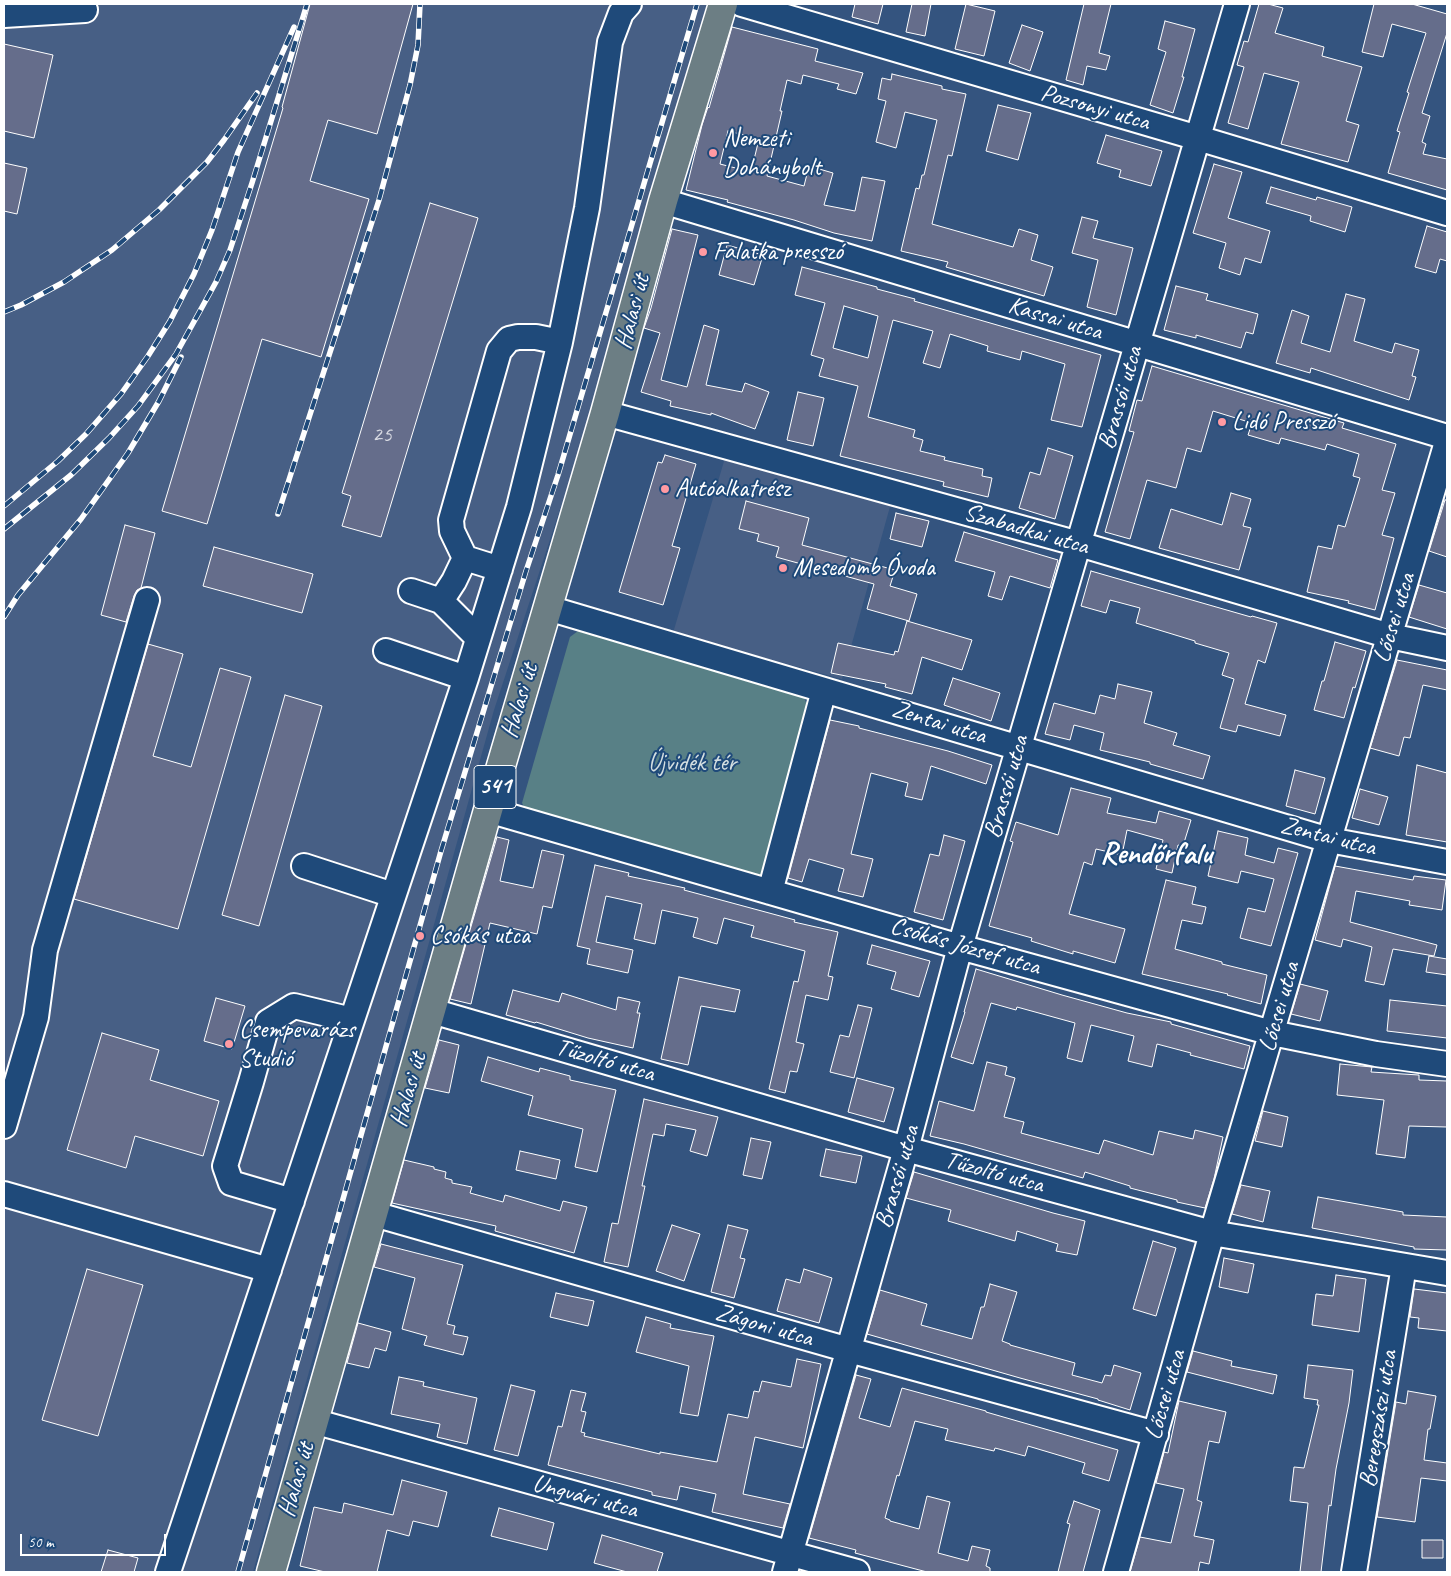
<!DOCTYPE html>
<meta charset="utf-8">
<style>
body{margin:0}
#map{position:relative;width:1451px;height:1576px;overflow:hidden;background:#34547f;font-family:Caveat,sans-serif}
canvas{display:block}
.frame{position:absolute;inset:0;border:5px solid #fff;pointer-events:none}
.scale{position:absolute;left:20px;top:1534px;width:146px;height:22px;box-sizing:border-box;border:2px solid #fff;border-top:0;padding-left:6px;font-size:15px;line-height:18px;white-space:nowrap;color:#fff;-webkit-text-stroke:4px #1f4a7a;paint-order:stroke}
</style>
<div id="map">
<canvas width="1451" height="1576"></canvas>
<div class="frame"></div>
<div class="scale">50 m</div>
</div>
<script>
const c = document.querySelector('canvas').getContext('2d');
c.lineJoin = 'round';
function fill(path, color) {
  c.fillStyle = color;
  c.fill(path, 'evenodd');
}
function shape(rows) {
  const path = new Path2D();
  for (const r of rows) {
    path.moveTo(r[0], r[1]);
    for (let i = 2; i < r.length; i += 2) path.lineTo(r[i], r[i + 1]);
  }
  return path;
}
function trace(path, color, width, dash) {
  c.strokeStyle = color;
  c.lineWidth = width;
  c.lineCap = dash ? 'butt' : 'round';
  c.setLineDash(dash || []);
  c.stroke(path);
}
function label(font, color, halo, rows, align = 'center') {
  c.font = font + ' Caveat,sans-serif';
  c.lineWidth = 4;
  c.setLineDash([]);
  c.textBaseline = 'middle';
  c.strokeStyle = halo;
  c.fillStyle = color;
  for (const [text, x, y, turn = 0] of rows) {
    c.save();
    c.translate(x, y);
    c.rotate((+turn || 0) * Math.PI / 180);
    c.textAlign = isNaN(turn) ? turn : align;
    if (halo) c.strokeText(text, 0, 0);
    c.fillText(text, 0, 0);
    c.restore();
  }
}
const built = shape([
 [4,4,726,4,494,710,253,1572,4,1572],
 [725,458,891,503,842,679,673,633]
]);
const green = shape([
 [578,631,803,694,810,714,768,874,759,882,528,814,522,803,570,637]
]);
const building = shape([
 [310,4,413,4,377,134,328,120,310,181,369,199,321,357,262,339,207,524,162,511,283,108,282,107,310,4],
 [855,4,883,4,878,24,852,17,855,4],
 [912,4,931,4,925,36,906,32,912,4],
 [966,4,995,11,984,56,955,49,966,4],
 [1084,4,1111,4,1099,53,1110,56,1106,70,1087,66,1083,85,1066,80,1084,4],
 [1259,4,1268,4,1283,8,1275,33,1324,47,1322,56,1362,67,1346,121,1359,125,1348,162,1281,144,1299,82,1264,73,1248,129,1228,123,1244,67,1237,65,1244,41,1248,42,1259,4],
 [1374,4,1412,4,1447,14,1447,33,1422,113,1430,116,1422,142,1426,144,1423,154,1447,159,1447,190,1388,173,1400,132,1397,131,1409,93,1407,92,1426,33,1392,24,1383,57,1362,52,1374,4],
 [1165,21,1195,29,1182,77,1184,77,1173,113,1150,105,1166,52,1158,49,1165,21],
 [1022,25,1043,32,1030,71,1009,63,1022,25],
 [732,27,818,49,815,61,863,73,856,94,837,89,839,84,803,75,801,84,787,80,780,111,782,111,767,176,804,186,809,166,833,173,824,205,855,211,862,177,885,181,872,241,834,233,794,220,727,202,728,200,686,190,702,125,708,107,709,108,732,27],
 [728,131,759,139,751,172,720,164,728,131],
 [4,44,53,55,34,138,4,131,4,44],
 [892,74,942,86,942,89,966,94,952,156,948,155,932,224,1013,247,1019,229,1038,235,1031,260,1053,267,1044,296,946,267,948,262,901,251,916,188,919,189,922,175,924,175,937,120,905,112,896,148,876,142,886,101,878,99,882,78,891,80,892,74],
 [998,105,1031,113,1018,160,986,151,998,105],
 [1106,135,1162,151,1151,186,1119,177,1121,170,1097,163,1106,135],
 [4,163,27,168,17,214,4,211,4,163],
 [1214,164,1242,172,1228,218,1270,231,1261,263,1245,258,1240,275,1219,268,1226,243,1193,233,1214,164],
 [1271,187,1316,200,1317,197,1352,207,1345,232,1310,221,1311,216,1266,203,1271,187],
 [430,203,478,218,381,537,342,526,351,496,342,493,430,203],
 [1082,217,1098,221,1093,238,1133,248,1116,315,1087,307,1098,260,1072,253,1082,217],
 [1427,226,1447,232,1447,261,1440,259,1436,273,1415,267,1427,226],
 [672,229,698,235,661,380,687,387,704,325,719,330,706,385,742,392,745,383,769,392,755,429,711,413,711,415,670,406,671,401,641,392,660,333,644,328,651,308,672,229],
 [727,245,763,255,754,285,719,275,727,245],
 [802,267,877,287,877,289,915,299,914,301,1101,355,1082,427,1051,420,1065,364,1022,351,1020,360,987,351,988,346,950,334,940,368,923,363,933,331,893,320,868,417,915,430,913,437,923,440,920,451,945,457,944,460,983,469,982,476,992,478,988,497,943,486,944,482,840,456,858,386,819,376,824,359,811,355,825,303,795,295,802,267],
 [844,306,878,316,868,358,833,348,844,306],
 [1176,286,1208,294,1206,300,1258,314,1253,334,1246,332,1241,348,1196,335,1196,338,1164,330,1176,286],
 [1346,294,1365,299,1354,341,1392,353,1395,343,1419,350,1412,376,1416,377,1409,400,1311,368,1310,373,1276,363,1292,310,1309,316,1301,343,1330,352,1346,294],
 [1152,366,1344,423,1342,428,1396,444,1382,490,1395,493,1382,535,1394,538,1375,610,1348,603,1349,601,1307,592,1318,546,1332,549,1338,525,1345,527,1360,478,1353,476,1359,454,1327,444,1325,450,1281,438,1279,444,1248,435,1252,423,1213,411,1201,452,1187,448,1176,488,1147,480,1130,539,1105,532,1134,432,1129,431,1137,400,1142,401,1152,366],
 [798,392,824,398,813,446,787,440,798,392],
 [1048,448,1073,456,1055,519,1019,508,1030,472,1040,475,1048,448],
 [665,455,696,464,672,546,680,548,663,605,619,592,658,462,662,463,665,455],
 [1231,493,1251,499,1243,526,1251,528,1239,570,1159,548,1171,509,1222,525,1231,493],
 [1445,500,1447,500,1447,557,1429,551,1445,500],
 [746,501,809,518,802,545,895,570,890,586,917,594,909,621,867,609,874,584,776,557,779,547,757,541,759,534,739,529,746,501],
 [896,513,929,521,922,547,890,539,896,513],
 [125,525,155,533,141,588,137,590,134,596,126,622,101,615,125,525],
 [964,532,1058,560,1050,588,1010,576,1002,600,988,596,995,572,955,561,964,532],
 [214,547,313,574,302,613,203,586,214,547],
 [1091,571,1251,617,1252,616,1277,623,1265,663,1258,660,1245,704,1286,715,1280,736,1238,725,1236,732,1220,728,1234,679,1222,675,1229,653,1195,643,1195,641,1136,623,1140,608,1110,600,1106,613,1081,606,1091,571],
 [1419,585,1447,593,1447,629,1409,617,1419,585],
 [907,621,972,640,962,670,922,657,912,694,885,687,886,684,831,673,838,643,894,655,895,651,898,652,907,621],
 [1335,642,1366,651,1355,688,1353,687,1344,718,1314,710,1322,681,1324,681,1335,642],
 [148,644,183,654,153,756,191,767,220,668,251,677,178,929,74,899,148,644],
 [1397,660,1447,670,1447,690,1423,685,1410,738,1404,737,1399,756,1370,748,1397,660],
 [953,678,1000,693,991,721,944,705,953,678],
 [1118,684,1152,692,1144,723,1177,733,1173,745,1210,756,1203,779,1150,764,1150,762,1100,750,1104,733,1074,725,1070,740,1045,734,1054,703,1095,714,1100,695,1115,699,1118,684],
 [285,695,322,706,259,926,222,915,285,695],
 [830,720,859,726,859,728,948,751,992,765,986,784,931,766,922,800,905,796,908,783,871,773,851,854,873,859,863,897,838,891,844,869,809,859,802,882,788,878,830,720],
 [1417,765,1447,773,1447,842,1406,835,1417,765],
 [1295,770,1325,778,1315,814,1286,806,1295,770],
 [1071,788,1111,798,1107,813,1156,823,1159,811,1191,820,1183,846,1178,845,1172,873,1156,869,1163,840,1127,830,1122,855,1096,849,1092,865,1084,862,1069,914,1125,929,1115,963,1073,951,1073,954,1031,941,1032,938,989,926,1013,842,1010,841,1016,822,1058,835,1071,788],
 [1360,789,1388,797,1379,825,1352,818,1360,789],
 [1218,831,1248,838,1245,855,1274,863,1278,848,1298,853,1271,946,1240,938,1248,908,1265,912,1274,879,1241,871,1238,883,1208,876,1218,831],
 [944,835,965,841,943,920,914,912,930,854,939,856,944,835],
 [497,837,509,840,500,881,533,888,542,850,564,855,552,908,543,906,537,934,490,923,471,1004,450,999,497,837],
 [595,865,629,873,628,876,685,888,684,890,795,920,794,922,838,932,828,976,833,977,828,1000,806,995,796,1042,804,1044,797,1072,790,1071,785,1093,769,1089,794,981,798,982,805,951,751,937,754,926,724,918,717,944,693,937,698,918,662,910,655,944,634,939,642,904,606,896,596,942,633,950,628,973,587,964,590,949,577,946,595,865],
 [1335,866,1413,880,1414,876,1446,880,1442,910,1409,905,1410,901,1356,891,1350,922,1437,945,1434,956,1393,949,1384,985,1365,981,1372,947,1343,939,1341,947,1315,940,1335,866],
 [1166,880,1196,887,1192,904,1206,907,1202,924,1182,920,1175,949,1222,962,1222,964,1267,975,1261,1004,1227,995,1228,994,1142,974,1166,880],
 [872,945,930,961,919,997,891,989,896,972,867,964,872,945],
 [1429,956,1447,959,1447,975,1426,972,1429,956],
 [976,969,1062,995,1127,1013,1171,1022,1171,1024,1250,1046,1244,1069,1190,1055,1191,1053,1157,1044,1152,1067,1128,1061,1134,1036,1091,1025,1082,1062,1067,1058,1075,1023,1017,1007,1016,1010,991,1003,973,1064,951,1057,965,1012,964,1012,976,969],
 [679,977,740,990,735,1012,701,1006,688,1065,661,1059,679,977],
 [1300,984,1328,991,1320,1021,1291,1014,1300,984],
 [513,990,559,1002,562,993,616,1010,618,997,640,1002,637,1013,640,1013,633,1048,588,1038,536,1022,535,1023,506,1015,513,990],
 [216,998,245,1006,232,1049,204,1041,216,998],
 [1390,1000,1447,1006,1447,1038,1387,1031,1390,1000],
 [858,1005,872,1008,854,1078,830,1072,840,1035,849,1037,858,1005],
 [102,1033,159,1050,150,1080,219,1101,203,1156,135,1136,126,1168,67,1150,102,1033],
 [439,1040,459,1045,449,1093,425,1088,439,1040],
 [488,1057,539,1072,540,1068,570,1076,570,1080,616,1090,597,1172,575,1167,583,1129,528,1115,533,1096,481,1081,488,1057],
 [987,1062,1007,1067,1005,1075,1015,1078,1004,1117,1024,1122,1021,1133,1099,1154,1104,1140,1153,1155,1159,1131,1193,1139,1195,1130,1223,1137,1214,1179,1205,1208,1177,1202,1177,1200,1130,1188,1130,1186,1085,1172,1083,1178,964,1144,930,1136,939,1101,974,1111,987,1062],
 [1340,1064,1372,1067,1371,1072,1419,1075,1419,1080,1447,1081,1447,1127,1409,1126,1405,1158,1376,1154,1384,1100,1337,1095,1340,1064],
 [857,1078,894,1088,884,1122,848,1112,857,1078],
 [644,1099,718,1117,707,1156,690,1151,696,1130,666,1124,664,1136,653,1134,642,1186,645,1186,628,1267,604,1262,612,1223,618,1224,644,1099],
 [1263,1111,1288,1117,1282,1147,1255,1141,1263,1111],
 [751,1138,771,1142,762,1179,743,1175,751,1138],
 [826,1149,862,1156,856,1183,820,1176,826,1149],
 [520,1151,560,1160,556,1179,516,1170,520,1151],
 [404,1160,434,1167,434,1169,446,1172,445,1178,452,1180,452,1183,472,1187,470,1193,503,1202,505,1195,560,1211,563,1201,587,1207,574,1253,495,1231,496,1226,392,1203,404,1160],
 [914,1172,1053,1213,1085,1221,1077,1255,1056,1251,1058,1244,1017,1231,1015,1241,948,1221,951,1210,906,1198,914,1172],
 [1241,1185,1270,1191,1263,1222,1232,1214,1241,1185],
 [1318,1197,1403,1212,1403,1215,1447,1217,1447,1250,1414,1249,1414,1247,1312,1228,1318,1197],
 [672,1225,700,1234,684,1281,656,1271,672,1225],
 [728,1225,748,1230,740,1258,745,1259,734,1298,711,1292,728,1225],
 [1153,1241,1176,1248,1156,1316,1133,1309,1153,1241],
 [381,1244,463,1265,447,1324,455,1326,453,1334,468,1337,463,1355,424,1345,427,1336,402,1329,415,1278,374,1267,381,1244],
 [1224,1258,1254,1264,1248,1293,1219,1287,1224,1258],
 [87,1269,143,1285,98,1436,42,1420,87,1269],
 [804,1269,832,1278,819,1323,777,1311,786,1279,800,1283,804,1269],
 [1336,1275,1366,1279,1359,1332,1312,1325,1316,1294,1333,1296,1336,1275],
 [990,1284,1017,1292,1002,1341,1010,1344,1010,1345,1075,1363,1072,1375,1102,1383,1105,1375,1111,1376,1114,1365,1141,1373,1130,1410,1098,1400,1098,1399,1020,1378,867,1334,880,1290,927,1304,921,1325,972,1339,981,1307,984,1307,990,1284],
 [1414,1289,1447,1293,1447,1331,1418,1328,1419,1318,1410,1317,1414,1289],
 [556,1293,594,1301,588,1326,550,1317,556,1293],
 [646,1317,671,1324,670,1328,714,1336,698,1416,680,1413,689,1366,636,1352,646,1317],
 [358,1323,391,1332,386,1351,375,1348,369,1368,347,1363,358,1323],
 [1193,1351,1232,1361,1231,1366,1277,1375,1273,1394,1187,1372,1193,1351],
 [797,1359,821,1364,803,1448,755,1437,743,1494,790,1504,783,1528,712,1512,716,1494,680,1486,677,1500,652,1495,652,1492,548,1465,558,1426,562,1427,571,1390,586,1393,581,1411,586,1412,581,1432,585,1433,584,1436,660,1454,660,1452,717,1462,728,1414,748,1418,754,1391,759,1392,762,1381,791,1387,797,1359],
 [1308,1365,1353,1370,1349,1403,1336,1469,1331,1506,1329,1505,1321,1572,1300,1572,1308,1503,1290,1501,1294,1467,1304,1468,1319,1405,1317,1405,1318,1400,1304,1398,1308,1365],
 [856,1375,871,1379,859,1418,890,1427,902,1388,986,1411,986,1412,1118,1450,1109,1481,1082,1473,1085,1463,1028,1446,1025,1456,995,1448,994,1451,945,1440,948,1429,915,1421,899,1476,897,1475,885,1518,890,1520,890,1521,919,1529,927,1496,950,1502,938,1553,968,1561,972,1546,990,1550,986,1566,990,1568,990,1572,927,1572,855,1553,856,1550,809,1538,856,1375],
 [399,1377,424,1382,423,1386,477,1398,467,1444,437,1437,440,1424,391,1414,399,1377],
 [511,1385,535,1391,518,1456,494,1450,511,1385],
 [1408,1391,1436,1396,1430,1429,1428,1429,1424,1460,1447,1463,1447,1481,1421,1478,1415,1522,1377,1517,1396,1402,1406,1404,1408,1391],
 [1179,1401,1226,1412,1219,1443,1209,1441,1197,1500,1202,1502,1194,1536,1214,1540,1209,1564,1200,1562,1198,1572,1130,1572,1140,1537,1171,1543,1184,1489,1156,1483,1164,1452,1168,1453,1179,1401],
 [402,1480,447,1492,438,1527,413,1521,409,1536,387,1530,377,1572,325,1572,300,1566,314,1507,342,1513,344,1503,393,1515,402,1480],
 [1074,1501,1100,1510,1083,1572,1058,1572,1070,1524,1067,1523,1074,1501],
 [499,1508,554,1523,547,1550,491,1536,499,1508],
 [602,1535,663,1553,657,1572,627,1572,594,1563,602,1535],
 [1422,1540,1443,1540,1443,1558,1422,1558,1422,1540],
 [108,1550,138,1558,134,1572,101,1572,108,1550]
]);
const minor = shape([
 [742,4,1198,138,1447,213],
 [4,15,85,10],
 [663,201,1447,437],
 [605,413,1079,544,1390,636,1447,648],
 [500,569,465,558,452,531,451,520,499,351,509,339,518,337,536,337,560,342],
 [411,591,441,601,478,638],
 [441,601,454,581,465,558],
 [548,608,1329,840,1447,862],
 [386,651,466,678],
 [488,810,960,947,1272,1033,1376,1054,1447,1064],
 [304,866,393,895],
 [770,892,824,690],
 [432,1011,906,1149,1212,1233,1447,1273],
 [4,1126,36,1017,45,950,147,600],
 [4,1194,269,1270],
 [292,1201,231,1183,225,1166,251,1082,268,1022,294,1006,352,1020],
 [374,1214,849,1350,1156,1434],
 [313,1421,857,1572],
 [168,1572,466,678,519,507,560,342,587,208,610,42,621,13,629,4],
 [785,1572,906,1149,960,947,1237,4],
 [1116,1572,1212,1233,1447,442],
 [1354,1572,1404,1266]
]);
const major = shape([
 [271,1572,488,810,605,413,663,201,723,4]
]);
const rail = shape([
 [4,312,21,305,64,282,112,250,159,210,207,162,224,140,257,93],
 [4,506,58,461,86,434,121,394,148,356,170,321,194,274,212,230,238,152,294,27],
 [278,514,379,200,410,85,418,45,420,4],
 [4,529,71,475,109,438,138,406,176,354,216,282,230,250,252,183,307,4],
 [4,617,18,595,81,519,128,453,159,401,181,357],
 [238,1572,441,851,526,571,558,475,697,4]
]);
const markers = [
 [713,153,5,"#ff9aa2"],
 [703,252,5,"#ff9aa2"],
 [1222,422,5,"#ff9aa2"],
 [665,489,5,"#ff9aa2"],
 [783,568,5,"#ff9aa2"],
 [420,936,5,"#ff9aa2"],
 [229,1044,5,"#ff9aa2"]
];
const numberNames = [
 ["25",382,435]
];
const shields = [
 [495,787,42]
];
const shieldNames = [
 ["541",495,787]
];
const streetNames = [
 ["Pozsonyi utca",1095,108,16],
 ["Halasi út",633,312,-75],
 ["Kassai utca",1055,319,17],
 ["Brassói utca",1121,398,-74],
 ["Szabadkai utca",1026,530,16],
 ["Lőcsei utca",1395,618,-73],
 ["Halasi út",520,701,-73],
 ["Zentai utca",939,723,17],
 ["Brassói utca",1007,787,-74],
 ["Zentai utca",1328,837,14],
 ["Csókás József utca",965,947,16],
 ["Lőcsei utca",1280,1007,-74],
 ["Tűzoltó utca",605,1061,16],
 ["Halasi út",409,1090,-74],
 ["Tűzoltó utca",994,1173,15],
 ["Brassói utca",898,1177,-74],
 ["Zágoni utca",764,1326,16],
 ["Lőcsei utca",1166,1395,-74],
 ["Beregszászi utca",1379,1419,-81],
 ["Halasi út",297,1480,-74],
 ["Ungvári utca",585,1497,15]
];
const poiNames = [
 ["Nemzeti",723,139],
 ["Dohánybolt",723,168],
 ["Falatka presszó",713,252],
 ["Lidó Presszó",1232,422],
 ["Autóalkatrész",675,489],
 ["Mesedomb Óvoda",793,568],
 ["Csókás utca",430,936],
 ["Csempevarázs",239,1030],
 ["Studió",239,1059]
];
const parkNames = [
 ["Újvidék tér",692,763]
];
const districtNames = [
 ["Rendőrfalu",1156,855]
];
fill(built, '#475f85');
fill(green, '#588086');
fill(building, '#656d8b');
trace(building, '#fff', 1);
trace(minor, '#fff', 28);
trace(major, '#fff', 31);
trace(minor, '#1f4a7a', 24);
trace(major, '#6c7e84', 28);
trace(rail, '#fff', 5.5);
trace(rail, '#1f4a7a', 4, [11]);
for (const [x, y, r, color] of markers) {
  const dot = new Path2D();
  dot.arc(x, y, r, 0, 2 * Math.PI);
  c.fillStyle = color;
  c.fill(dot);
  trace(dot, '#1f4a7a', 2);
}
label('22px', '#d8dae2', null, numberNames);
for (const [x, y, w] of shields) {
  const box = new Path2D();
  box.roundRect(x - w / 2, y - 21.5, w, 43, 4);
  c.fillStyle = '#1f4a7a';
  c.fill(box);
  trace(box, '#fff', 1);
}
label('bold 24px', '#fff', null, shieldNames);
label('25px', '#fff', '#1f4a7a', streetNames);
label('25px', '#fff', '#1f4a7a', poiNames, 'left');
label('25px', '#d5dfe1', '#1f4a7a', parkNames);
label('bold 30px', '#fff', '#1f4a7a', districtNames);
</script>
